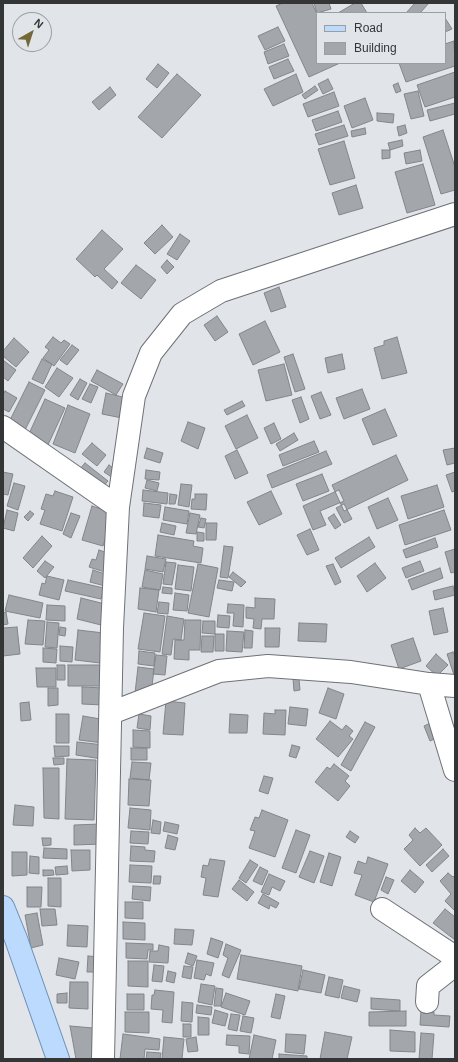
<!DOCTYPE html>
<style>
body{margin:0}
#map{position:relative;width:458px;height:1062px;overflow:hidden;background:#e1e5ea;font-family:Helvetica,sans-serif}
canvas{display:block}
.frame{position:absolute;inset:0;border:4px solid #343537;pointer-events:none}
.legend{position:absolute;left:316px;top:12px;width:130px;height:52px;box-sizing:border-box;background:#e1e5ea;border:1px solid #9c9fa2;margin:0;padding:5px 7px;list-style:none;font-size:12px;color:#343537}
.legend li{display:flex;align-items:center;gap:8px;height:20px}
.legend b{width:20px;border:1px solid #9c9fa2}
.north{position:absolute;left:12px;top:12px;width:40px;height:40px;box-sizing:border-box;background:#e1e5ea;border:1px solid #9c9fa2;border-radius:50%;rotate:39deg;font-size:11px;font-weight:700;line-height:16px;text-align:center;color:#343537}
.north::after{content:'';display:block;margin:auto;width:14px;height:18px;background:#746835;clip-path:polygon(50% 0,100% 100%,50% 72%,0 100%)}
</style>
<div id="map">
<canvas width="458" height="1062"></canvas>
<div class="frame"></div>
<ul class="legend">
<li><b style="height:5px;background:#bbdafd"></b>Road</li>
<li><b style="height:11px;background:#a3a7ac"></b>Building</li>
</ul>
<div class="north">N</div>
</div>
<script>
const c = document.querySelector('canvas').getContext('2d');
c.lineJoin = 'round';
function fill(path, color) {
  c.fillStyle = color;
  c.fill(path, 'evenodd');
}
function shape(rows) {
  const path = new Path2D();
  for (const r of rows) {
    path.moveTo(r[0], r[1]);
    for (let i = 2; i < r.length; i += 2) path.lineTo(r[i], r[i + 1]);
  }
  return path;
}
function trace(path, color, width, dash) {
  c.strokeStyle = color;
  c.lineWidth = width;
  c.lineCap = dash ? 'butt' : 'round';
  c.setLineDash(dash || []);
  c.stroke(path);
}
const building = shape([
 [283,3,312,3,317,14,317,63,340,63,309,77,276,6,283,3],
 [314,3,329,3,331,9,317,13,314,3],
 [355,3,361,3,367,13,338,13,355,3],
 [415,3,429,3,420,13,406,13,415,3],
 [445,18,452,29,445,32,445,18],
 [278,27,285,41,265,50,258,36,278,27],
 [454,41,455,66,406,82,399,63,445,63,445,44,454,41],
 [284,44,289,56,268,64,264,52,284,44],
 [288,59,294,71,274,79,269,67,288,59],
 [158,64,169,73,157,88,146,79,158,64],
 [455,72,455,97,425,107,417,85,455,72],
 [177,74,201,95,162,138,138,117,177,74],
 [296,74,303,92,273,106,264,89,296,74],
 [328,79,333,89,323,94,318,84,328,79],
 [398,83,401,91,396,93,393,85,398,83],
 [315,86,318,90,305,99,302,95,315,86],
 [110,87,116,95,99,110,92,102,110,87],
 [418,91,424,116,411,119,404,94,418,91],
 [334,92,339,106,308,117,303,104,334,92],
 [365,98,373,120,352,128,344,106,365,98],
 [455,103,455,114,430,121,427,110,455,103],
 [338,111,342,122,316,131,312,120,338,111],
 [377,113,394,114,393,123,377,121,377,113],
 [344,125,348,136,319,145,315,134,344,125],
 [405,125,407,133,399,136,397,127,405,125],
 [365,128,366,134,352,137,351,131,365,128],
 [443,130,455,167,455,190,441,194,423,137,443,130],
 [402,140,403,146,390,150,388,143,402,140],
 [344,141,355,178,330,185,318,149,344,141],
 [382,150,390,150,390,158,382,159,382,150],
 [420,150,422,161,406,164,404,153,420,150],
 [423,164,435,205,407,213,395,172,423,164],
 [356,185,363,208,339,215,332,193,356,185],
 [162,225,173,237,155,254,144,243,162,225],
 [102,230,123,249,104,269,118,282,112,289,97,275,95,277,76,259,102,230],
 [180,234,190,241,177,260,167,254,180,234],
 [167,260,174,267,167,274,161,267,167,260],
 [136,265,156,280,141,299,121,283,136,265],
 [279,287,286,307,271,312,264,293,279,287],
 [217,316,228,332,215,341,204,325,217,316],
 [265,321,280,352,253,365,239,334,265,321],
 [53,337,61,343,64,340,70,344,54,366,43,358,49,350,45,347,53,337],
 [397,337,407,373,382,379,374,348,384,345,384,341,397,337],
 [14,338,29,352,16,367,3,356,3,351,14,338],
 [72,345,79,350,67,365,60,360,72,345],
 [293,354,305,389,295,392,284,357,293,354],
 [342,354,345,369,328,373,325,358,342,354],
 [42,359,52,364,43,384,32,379,42,359],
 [3,360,16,370,8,381,3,377,3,360],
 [284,364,292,395,266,401,258,370,284,364],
 [57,368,73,378,59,397,45,387,57,368],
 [97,370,123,384,116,395,91,381,97,370],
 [80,379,87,383,78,400,70,395,80,379],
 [29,382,45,390,25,430,9,422,29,382],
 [90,384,98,387,91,403,82,399,90,384],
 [362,389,370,409,344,419,336,398,362,389],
 [5,391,17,398,9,412,3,409,3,395,5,391],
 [321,392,331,415,320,419,311,396,321,392],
 [106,393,127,398,122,418,102,414,106,393],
 [301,397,309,419,300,423,292,400,301,397],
 [45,399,65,408,47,447,27,438,45,399],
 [242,401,245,406,227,415,224,410,242,401],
 [68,405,90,414,75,453,53,444,68,405],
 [385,409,397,436,373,445,362,419,385,409],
 [247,415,258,438,236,449,225,426,247,415],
 [188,422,205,428,198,449,181,441,188,422],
 [274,423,281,439,271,444,264,428,274,423],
 [294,433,298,440,280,451,276,444,294,433],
 [314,441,319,452,283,466,279,455,314,441],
 [92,443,106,455,97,466,82,454,92,443],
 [147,448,163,453,160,463,144,458,147,448],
 [455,448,455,463,447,465,443,450,455,448],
 [237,450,248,473,235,479,225,456,237,450],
 [326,451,332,464,272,488,267,475,326,451],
 [396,455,408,480,344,511,332,485,396,455],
 [85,463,108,481,101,489,78,471,85,463],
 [109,465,117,471,113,478,104,472,109,465],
 [146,470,160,472,159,480,145,479,146,470],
 [3,472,13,474,8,495,3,494,3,472],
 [455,472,455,491,452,492,446,475,455,472],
 [322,474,329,491,303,501,296,484,322,474],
 [147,480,159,483,157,491,145,488,147,480],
 [14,483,25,486,18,510,7,506,14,483],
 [181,484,192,485,189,507,178,505,181,484],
 [437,485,444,507,408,519,401,496,437,485],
 [143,490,168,493,167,504,142,501,143,490],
 [339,490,344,501,320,511,326,525,313,530,303,506,339,490],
 [55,491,73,497,62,531,40,524,45,510,41,509,46,494,53,496,55,491],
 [271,491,282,514,259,525,247,502,271,491],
 [170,494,177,495,175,504,169,504,170,494],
 [195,494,207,494,206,510,191,509,192,499,195,499,195,494],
 [388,498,398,520,377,529,368,507,388,498],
 [144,503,161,505,159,518,143,516,144,503],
 [344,504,352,519,344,523,336,508,344,504],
 [92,506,113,513,103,546,82,540,92,506],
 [165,507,189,511,187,524,163,520,165,507],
 [7,510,18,513,14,531,3,528,7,510],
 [444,510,451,530,405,545,399,525,444,510],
 [30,511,34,514,28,521,24,517,30,511],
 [71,513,80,516,71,538,63,534,71,513],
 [190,513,200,515,196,534,186,533,190,513],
 [334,514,341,525,335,529,328,518,334,514],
 [201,518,206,519,204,528,198,527,201,518],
 [162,523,176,526,174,535,160,532,162,523],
 [206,523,217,523,216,540,206,540,206,523],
 [310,529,319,550,307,555,297,535,310,529],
 [197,532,204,533,204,541,197,541,197,532],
 [158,535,194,541,193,546,203,548,201,563,155,556,158,535],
 [42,536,52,546,33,568,23,558,42,536],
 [369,537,375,547,341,568,335,558,369,537],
 [435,538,438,547,406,558,403,550,435,538],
 [224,546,233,547,228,578,220,577,224,546],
 [455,549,455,572,451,573,445,552,455,549],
 [99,550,113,555,108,573,89,567,92,559,96,560,99,550],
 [147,556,166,559,163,572,145,569,147,556],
 [45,561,54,567,45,578,37,571,45,561],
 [420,561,424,571,406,578,402,568,420,561],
 [166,562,176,563,172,585,163,584,166,562],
 [375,563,386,578,367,592,357,576,375,563],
 [198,564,218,568,209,617,188,613,198,564],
 [333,564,341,582,335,585,326,566,333,564],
 [178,565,194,567,191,591,175,589,178,565],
 [440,568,443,578,412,590,408,580,440,568],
 [93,570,108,575,105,586,90,582,93,570],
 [145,570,163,574,160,590,142,587,145,570],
 [233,572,246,582,241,587,229,577,233,572],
 [47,576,64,580,59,600,39,595,42,583,45,584,47,576],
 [68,580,104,588,101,599,65,591,68,580],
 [219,580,234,582,232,591,217,588,219,580],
 [453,586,455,595,435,600,433,591,453,586],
 [163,587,172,588,172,594,162,593,163,587],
 [140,588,159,590,156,612,138,609,140,588],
 [175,593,189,595,187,611,173,610,175,593],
 [9,595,43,603,40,618,5,611,9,595],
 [81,598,105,604,101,625,77,619,81,598],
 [255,598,275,599,274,619,262,619,261,629,253,628,254,619,246,618,246,607,255,608,255,598],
 [159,602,169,603,168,614,157,613,159,602],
 [228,604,244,605,243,627,233,626,234,613,227,613,228,604],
 [47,605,65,606,65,621,46,620,47,605],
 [443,608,448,632,434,635,429,611,443,608],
 [6,612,8,624,3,625,3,613,6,612],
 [144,613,165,616,160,652,138,649,144,613],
 [218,615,230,616,229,628,217,627,218,615],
 [167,616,184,619,181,640,173,639,171,655,162,654,167,616],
 [28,620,45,621,43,645,25,644,28,620],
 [185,620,201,620,200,650,189,650,189,660,174,659,175,640,184,640,185,620],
 [203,621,215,621,215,634,202,633,203,621],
 [47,622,59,623,57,648,45,647,47,622],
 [299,623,327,624,326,642,298,641,299,623],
 [17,627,20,654,3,656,3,628,17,627],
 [60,627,66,628,65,636,59,635,60,627],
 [265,628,280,628,279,647,265,647,265,628],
 [78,630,104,633,100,663,75,660,78,630],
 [245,630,253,631,252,648,244,648,245,630],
 [227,631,244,632,242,652,226,651,227,631],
 [215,634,224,634,224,651,215,651,215,634],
 [202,636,214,636,213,652,201,652,202,636],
 [413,638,421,661,399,669,391,645,413,638],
 [60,646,73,647,72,662,60,661,60,646],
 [43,648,57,649,56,663,43,662,43,648],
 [139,651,155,653,154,666,138,664,139,651],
 [453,652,455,656,454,675,447,654,453,652],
 [436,654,448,665,437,676,426,666,436,654],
 [156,655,167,656,165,675,153,674,156,655],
 [57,665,65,665,65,680,57,680,57,665],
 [68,665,107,665,107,686,68,686,68,665],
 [138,667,154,669,151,695,135,693,138,667],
 [36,668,56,668,56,687,37,687,36,668],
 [293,679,299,679,300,690,294,691,293,679],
 [82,687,104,688,103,705,82,704,82,687],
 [48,688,58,688,58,705,48,706,48,688],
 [328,688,344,694,336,719,319,713,328,688],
 [166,701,185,703,183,735,163,734,166,701],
 [29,702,31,720,21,721,20,703,29,702],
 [290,707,308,709,306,726,288,724,290,707],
 [275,710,286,710,285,735,263,734,264,713,275,714,275,710],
 [56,714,69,714,69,743,56,743,56,714],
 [139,714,151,716,150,730,137,728,139,714],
 [230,714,248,715,247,733,229,733,230,714],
 [83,716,106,720,103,743,79,740,83,716],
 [439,719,446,734,430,741,424,726,439,719],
 [330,721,342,730,346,725,353,731,349,736,353,739,338,757,316,739,330,721],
 [365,722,375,727,351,771,341,765,365,722],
 [133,730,150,731,150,748,133,747,133,730],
 [77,742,104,745,102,759,76,755,77,742],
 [292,745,300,747,296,758,289,756,292,745],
 [54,746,69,746,69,756,55,757,54,746],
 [131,748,147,748,147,760,131,760,131,748],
 [53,758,64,758,64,764,54,765,53,758],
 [67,759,96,760,94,820,65,819,67,759],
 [132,762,151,763,149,780,130,778,132,762],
 [334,764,349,776,345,781,350,786,338,801,315,782,327,767,330,769,334,764],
 [43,768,59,768,59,819,44,818,43,768],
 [264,776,273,778,268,794,259,791,264,776],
 [129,779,151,780,149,806,128,805,129,779],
 [15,805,34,807,33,826,13,825,15,805],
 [130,808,151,810,150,830,128,828,130,808],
 [262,810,288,820,275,857,249,848,255,831,250,830,255,817,259,818,262,810],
 [153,820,161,822,160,834,151,833,153,820],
 [165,822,179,825,177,834,163,831,165,822],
 [101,824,102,844,74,845,74,825,101,824],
 [415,828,420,833,426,828,442,845,420,866,404,849,413,840,409,835,415,828],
 [296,830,310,835,296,873,282,868,296,830],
 [131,831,149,832,148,844,130,843,131,831],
 [350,831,359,837,355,843,346,837,350,831],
 [168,835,178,838,175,850,165,848,168,835],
 [42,838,51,838,51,845,43,846,42,838],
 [131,846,145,847,145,850,155,851,154,862,130,861,131,846],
 [44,848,67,849,67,859,43,858,44,848],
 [443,849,449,856,432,872,426,865,443,849],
 [71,850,90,850,90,870,72,871,71,850],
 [310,851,324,856,314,883,299,877,310,851],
 [12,852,27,852,27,875,12,876,12,852],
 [329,853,341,857,332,886,320,882,329,853],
 [30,856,39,857,39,874,29,873,30,856],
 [368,857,388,864,374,902,355,895,362,875,354,873,358,861,366,864,368,857],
 [210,859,225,861,218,897,203,895,206,878,201,877,203,865,208,866,210,859],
 [250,860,258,865,246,883,239,878,250,860],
 [130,865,152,866,151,883,129,882,130,865],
 [67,866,68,874,56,875,55,867,67,866],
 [260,867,268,871,262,885,253,881,260,867],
 [43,870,53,870,54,875,43,876,43,870],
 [410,870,424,882,415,893,401,881,410,870],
 [448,873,453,877,455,875,455,911,445,901,451,894,440,881,448,873],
 [269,874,285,881,280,891,272,887,269,895,261,892,269,874],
 [154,876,161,876,160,884,153,884,154,876],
 [386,877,394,880,388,894,381,890,386,877],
 [48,878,61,878,61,907,48,906,48,878],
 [239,880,254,892,247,901,232,889,239,880],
 [133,886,151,887,150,901,132,899,133,886],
 [27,887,42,887,41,907,27,907,27,887],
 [263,894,279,903,276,908,270,905,269,909,258,903,263,894],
 [125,902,143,902,143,919,125,918,125,902],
 [40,909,55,909,57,925,42,926,40,909],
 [445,909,455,917,455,940,433,923,445,909],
 [37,913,43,945,31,948,25,915,37,913],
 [123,922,145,923,145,940,123,939,123,922],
 [68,925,88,926,87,947,67,946,68,925],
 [175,929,194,930,192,945,174,944,175,929],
 [211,938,223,942,218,958,207,954,211,938],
 [126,943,153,944,153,950,148,950,147,959,126,958,126,943],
 [226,944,241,950,229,978,222,975,228,958,223,955,226,944],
 [159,945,169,947,168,963,149,962,150,951,158,951,159,945],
 [188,953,197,956,193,966,185,963,188,953],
 [241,955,302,966,298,991,237,979,241,955],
 [88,956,101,957,100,972,87,972,88,956],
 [59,958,79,962,75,979,56,975,59,958],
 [197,960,214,963,211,976,206,974,204,980,194,978,197,960],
 [128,961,148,961,148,987,128,986,128,961],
 [154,965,164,966,162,982,152,981,154,965],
 [184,966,193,967,191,979,182,977,184,966],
 [303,970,325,975,321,993,299,989,303,970],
 [168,971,176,973,174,983,166,981,168,971],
 [329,977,343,980,339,998,325,995,329,977],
 [70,982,88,982,88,1009,69,1008,70,982],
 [201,984,215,986,212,1005,198,1002,201,984],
 [344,986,360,990,357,1002,341,998,344,986],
 [216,988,223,989,221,1006,214,1006,216,988],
 [155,990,174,992,172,1023,162,1022,163,1010,151,1009,152,995,154,995,155,990],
 [67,993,67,1003,57,1003,57,994,67,993],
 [226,993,250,1001,245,1015,221,1007,226,993],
 [127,994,144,994,144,1010,127,1010,127,994],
 [276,994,285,996,280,1019,271,1017,276,994],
 [371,998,400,1000,400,1011,371,1009,371,998],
 [182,1002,193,1003,192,1022,181,1021,182,1002],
 [197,1005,212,1007,211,1015,196,1013,197,1005],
 [215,1010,228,1014,225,1026,212,1023,215,1010],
 [406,1011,406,1026,369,1026,369,1012,406,1011],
 [421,1011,434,1012,434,1015,450,1016,449,1027,420,1025,421,1011],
 [125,1012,149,1012,149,1033,125,1032,125,1012],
 [231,1014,240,1015,237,1031,228,1029,231,1014],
 [243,1016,254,1018,251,1033,240,1031,243,1016],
 [198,1017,209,1018,209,1035,198,1035,198,1017],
 [183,1024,191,1024,191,1037,183,1037,183,1024],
 [70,1026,93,1028,92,1059,76,1059,70,1026],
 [390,1030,415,1032,415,1052,390,1051,390,1030],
 [325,1032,352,1037,347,1059,320,1059,325,1032],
 [421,1033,434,1034,432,1059,419,1059,421,1033],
 [123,1034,160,1039,159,1050,145,1049,144,1059,120,1059,123,1034],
 [286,1034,306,1035,304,1054,285,1052,286,1034],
 [227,1035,250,1036,249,1054,239,1053,239,1046,226,1045,227,1035],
 [254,1035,276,1040,272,1059,249,1059,254,1035],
 [164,1037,184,1039,182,1059,162,1059,164,1037],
 [196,1037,198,1051,188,1052,186,1039,196,1037],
 [147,1052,161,1053,160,1059,146,1059,147,1052],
 [279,1054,307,1056,307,1059,279,1059,279,1054]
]);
const minor = shape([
 [3,427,118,507],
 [429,684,455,770],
 [111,713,219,671,268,666,351,672,429,684,455,686],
 [382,909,455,957],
 [427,1002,428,986,455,965],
 [103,1059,112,628,118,507,134,396,151,353,182,314,221,291,455,214]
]);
const major = shape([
 [3,907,16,939,58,1059]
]);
fill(building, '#a3a7ac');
trace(building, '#82868b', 1);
trace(minor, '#6e7276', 24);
trace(major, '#6e91b6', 24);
trace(minor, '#fff', 22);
trace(major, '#bbdafd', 22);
</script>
